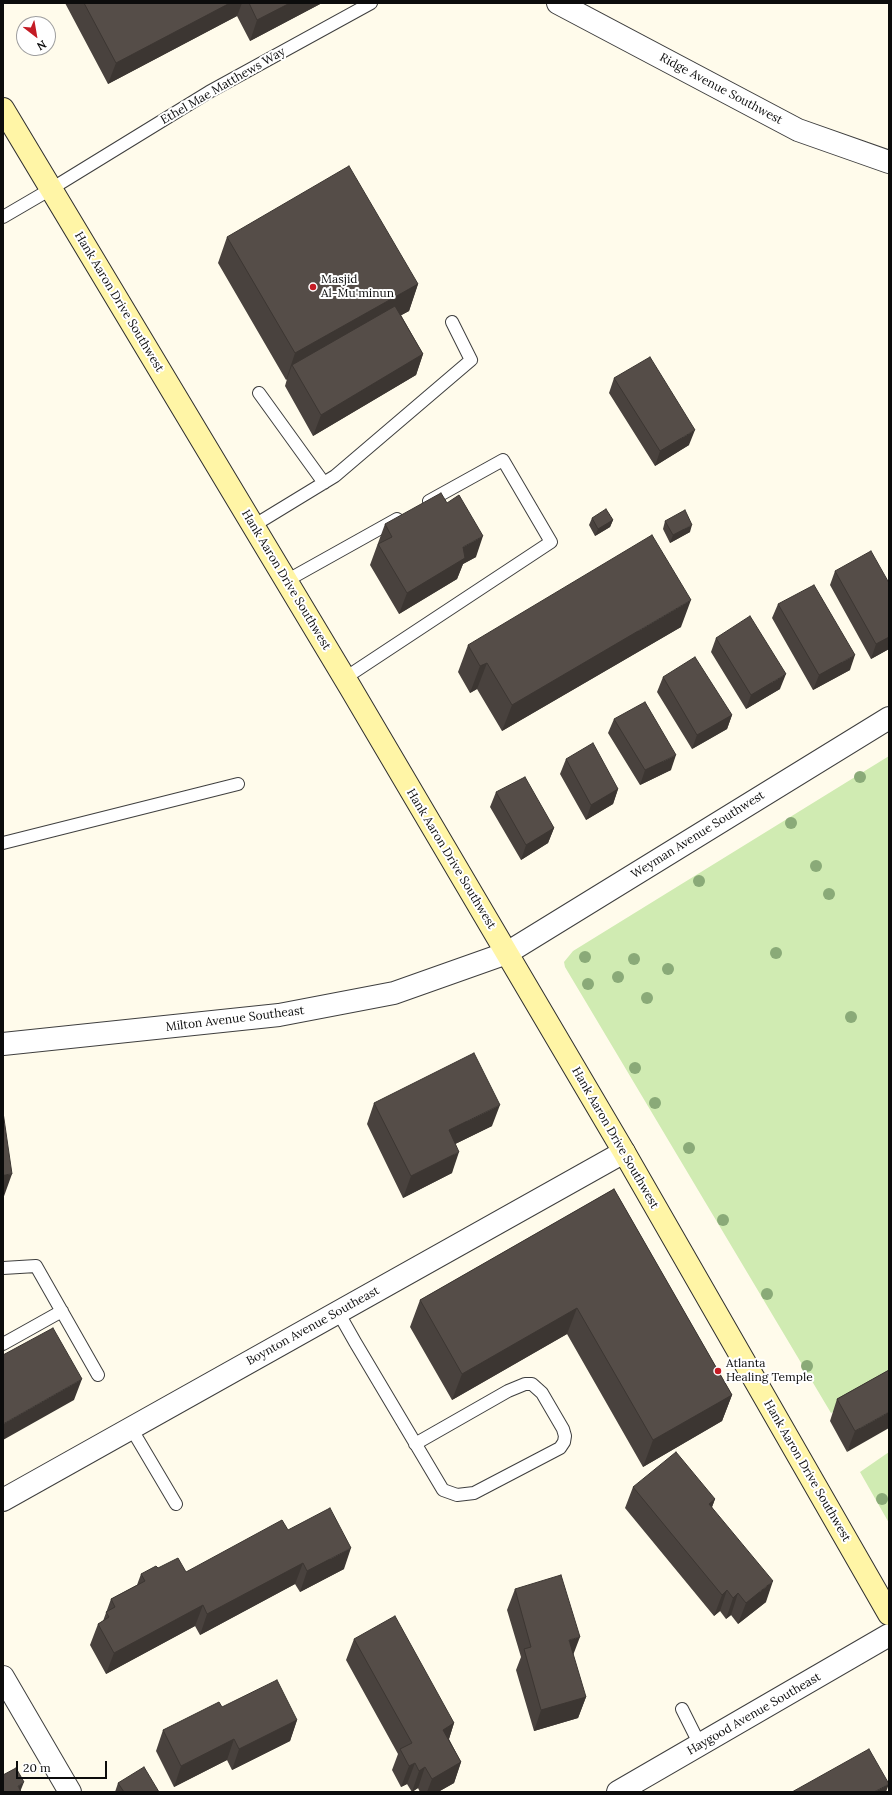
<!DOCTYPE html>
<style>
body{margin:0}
#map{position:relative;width:892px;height:1795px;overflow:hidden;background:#fffbeb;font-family:Lora,serif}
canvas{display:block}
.frame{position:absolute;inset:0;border:4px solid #0c0c0c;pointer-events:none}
.north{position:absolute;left:16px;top:16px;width:40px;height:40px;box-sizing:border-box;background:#fff;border:1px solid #9e9e9e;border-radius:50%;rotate:149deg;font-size:11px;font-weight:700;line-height:16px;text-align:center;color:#0c0c0c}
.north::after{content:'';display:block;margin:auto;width:14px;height:18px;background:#c41c25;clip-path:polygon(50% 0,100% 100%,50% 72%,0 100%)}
.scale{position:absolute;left:16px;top:1761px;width:91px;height:18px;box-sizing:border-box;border:2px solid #0c0c0c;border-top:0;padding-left:5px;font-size:12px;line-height:14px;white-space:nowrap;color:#0c0c0c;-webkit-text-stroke:3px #fff;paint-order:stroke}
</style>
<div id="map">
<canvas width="892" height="1795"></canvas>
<div class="frame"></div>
<div class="north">N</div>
<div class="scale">20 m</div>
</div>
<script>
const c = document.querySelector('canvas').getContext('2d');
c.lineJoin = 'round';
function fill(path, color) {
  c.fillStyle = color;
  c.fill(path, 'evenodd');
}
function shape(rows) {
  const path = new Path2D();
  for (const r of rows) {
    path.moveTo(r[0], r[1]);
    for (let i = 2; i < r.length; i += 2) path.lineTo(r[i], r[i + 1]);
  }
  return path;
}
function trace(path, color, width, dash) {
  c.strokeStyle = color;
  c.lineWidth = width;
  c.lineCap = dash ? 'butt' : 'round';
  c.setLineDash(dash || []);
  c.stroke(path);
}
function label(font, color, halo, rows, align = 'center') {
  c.font = font + ' Lora,serif';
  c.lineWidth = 4;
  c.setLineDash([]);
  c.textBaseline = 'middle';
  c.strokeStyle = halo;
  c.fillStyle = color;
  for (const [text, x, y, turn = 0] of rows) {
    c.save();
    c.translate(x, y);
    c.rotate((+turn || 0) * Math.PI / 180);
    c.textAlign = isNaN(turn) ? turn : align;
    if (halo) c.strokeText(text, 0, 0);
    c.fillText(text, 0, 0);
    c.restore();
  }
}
const green = shape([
 [889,756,889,1382,831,1413,565,967,564,962,573,951],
 [889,1452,889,1523,860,1472]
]);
const service = shape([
 [3,217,51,189,209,92,371,3],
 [259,393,324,483],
 [253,526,335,476,471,360,452,322],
 [286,581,397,519],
 [345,678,551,542,503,460,429,501],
 [3,843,238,784],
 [3,1268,36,1266,98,1375],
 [338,1312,355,1342,443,1490,457,1495,474,1493,560,1448,564,1442,565,1436,563,1429,542,1393,532,1384,525,1384,508,1391,415,1444],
 [3,1344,62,1311],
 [131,1428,176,1504],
 [682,1709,700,1745]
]);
const minor = shape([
 [558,3,798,130,889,162],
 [3,1500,624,1152],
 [3,1677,70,1792],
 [618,1792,889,1635]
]);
const tertiary = shape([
 [3,1044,279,1015,394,993,507,953,889,718]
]);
const secondary = shape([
 [3,109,350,687,624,1152,889,1614]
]);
const trees = [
 [860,777],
 [791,823],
 [816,866],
 [699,881],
 [829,894],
 [776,953],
 [585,957],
 [634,959],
 [668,969],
 [618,977],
 [588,984],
 [647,998],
 [851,1017],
 [635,1068],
 [655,1103],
 [689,1148],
 [723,1220],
 [767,1294],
 [807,1366],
 [882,1499]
];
const wall = shape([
 [65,3,322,3,250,41,237,16,108,84],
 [227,237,418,284,409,311,401,315,423,354,416,375,313,436,285,386,287,379,286,380,218,263],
 [614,378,689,445,655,466,609,393],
 [592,518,613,520,610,527,595,536,589,525],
 [665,521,690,532,670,543,663,529],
 [385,524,476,557,463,564,457,579,399,614,370,565],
 [835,571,889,583,889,649,871,659,830,585],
 [778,604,850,670,813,690,772,618],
 [681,627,502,731,477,689,470,693,458,672,468,645],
 [716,638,780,689,746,709,711,652],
 [663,677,732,715,727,729,692,749,657,692],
 [614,719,671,770,640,785,608,733],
 [566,759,618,789,613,804,586,820,560,774],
 [496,792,554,828,548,843,521,860,490,807],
 [374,1103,492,1126,455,1144,452,1173,403,1198,367,1124],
 [614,1189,732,1395,722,1421,643,1467,567,1334,452,1400,410,1327,420,1300],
 [889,1370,847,1452,830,1421,837,1399],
 [633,1487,715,1499,712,1507,766,1602,738,1624,731,1615,726,1619,720,1611,714,1616,625,1508],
 [288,1530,344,1569,300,1592,295,1584,200,1635,195,1626,106,1674,90,1645,98,1624,103,1621,111,1599,137,1585,141,1574,158,1568,186,1572],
 [515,1589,586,1697,578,1718,534,1731,516,1670,521,1657,507,1610],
 [354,1639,454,1723,449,1739,461,1762,454,1783,438,1792,420,1792,418,1788,412,1792,407,1784,401,1787,392,1770,398,1754,346,1660],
 [222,1707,297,1720,290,1741,232,1770,227,1760,174,1787,156,1751,163,1730],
 [118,1783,159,1792,115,1792]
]);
const shadedWall = shape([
 [230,3,242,3,237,16,108,84,116,63],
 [290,3,322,3,250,41,257,20],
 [418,284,409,311,297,373,292,365,287,379,286,380,295,353],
 [423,354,416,375,313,436,321,415],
 [695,430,689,445,655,466,660,451],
 [613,520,610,527,595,536,598,529],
 [692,525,690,532,670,543,673,535],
 [483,536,476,557,463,564,457,579,399,614,407,593,463,547],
 [691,600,681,627,502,731,512,705],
 [889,637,889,649,871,659,876,644],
 [855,655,850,670,813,690,819,675],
 [487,663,477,689,470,693,480,666],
 [786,674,780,689,746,709,751,695],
 [732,715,727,729,692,749,697,735],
 [676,755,671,770,640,785,645,770],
 [618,789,613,804,586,820,591,805],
 [554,828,548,843,521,860,526,845],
 [500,1105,492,1126,441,1151,449,1130],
 [459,1152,452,1173,403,1198,411,1176],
 [12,1174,3,1199,3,1175],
 [577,1308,567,1334,452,1400,462,1374],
 [82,1379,74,1400,3,1440,3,1424],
 [732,1395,722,1421,643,1467,653,1440],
 [889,1412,889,1428,847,1452,855,1431],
 [715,1499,707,1520,709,1504],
 [351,1548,344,1569,300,1592,307,1571],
 [303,1563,295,1584,200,1635,207,1614],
 [773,1581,766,1602,738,1624,746,1603],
 [727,1590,720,1611,714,1616,722,1595],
 [738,1593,731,1615,726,1619,733,1598],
 [203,1605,195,1626,106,1674,114,1653],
 [580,1637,572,1658,569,1640],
 [586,1697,578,1718,534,1731,541,1710],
 [297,1720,290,1741,232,1770,239,1749],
 [454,1723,447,1745,443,1730],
 [234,1739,227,1760,174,1787,181,1766],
 [461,1762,454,1783,438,1792,427,1792,432,1779],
 [415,1763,407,1784,401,1787,409,1766],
 [425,1767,418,1788,412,1792,419,1771],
 [24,1782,20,1792,18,1786],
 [889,1784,886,1792,874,1792]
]);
const building = shape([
 [84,3,230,3,116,63,84,3],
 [249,3,290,3,257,20,249,3],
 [349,166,418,284,295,353,227,237,349,166],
 [395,306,423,354,321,415,292,365,395,306],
 [650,357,695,430,660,451,614,378,650,357],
 [441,493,447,503,459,495,483,536,463,547,465,558,407,593,378,544,392,537,385,524,441,493],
 [606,509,613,520,598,529,592,518,606,509],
 [685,510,692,525,673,535,665,521,685,510],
 [652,535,691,600,512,705,487,663,480,666,468,645,652,535],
 [871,551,889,583,889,637,876,644,835,571,871,551],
 [814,585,855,655,819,675,778,604,814,585],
 [750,616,786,674,751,695,716,638,750,616],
 [695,657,732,715,697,735,663,677,695,657],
 [645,702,676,755,645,770,614,719,645,702],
 [593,743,618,789,591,805,566,759,593,743],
 [525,777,554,828,526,845,496,792,525,777],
 [474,1053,500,1105,449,1130,459,1152,411,1176,374,1103,474,1053],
 [3,1112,12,1174,3,1175,3,1112],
 [614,1189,732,1395,653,1440,577,1308,462,1374,420,1300,614,1189],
 [53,1328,82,1379,3,1424,3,1355,53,1328],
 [889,1370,889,1412,855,1431,837,1399,889,1370],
 [676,1452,715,1499,709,1504,773,1581,746,1603,738,1593,733,1598,727,1590,722,1595,633,1487,676,1452],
 [330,1508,351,1548,307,1571,303,1563,207,1614,203,1605,114,1653,98,1624,109,1617,106,1612,115,1607,111,1599,145,1581,141,1574,156,1566,158,1568,178,1558,186,1572,282,1520,288,1530,330,1508],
 [561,1575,580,1637,569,1640,586,1697,541,1710,524,1649,531,1647,515,1589,561,1575],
 [395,1616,454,1723,443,1730,461,1762,432,1779,425,1767,419,1771,415,1763,409,1766,400,1749,412,1743,354,1639,395,1616],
 [277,1680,297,1720,239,1749,234,1739,181,1766,163,1730,219,1702,222,1707,277,1680],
 [869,1749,889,1784,874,1792,792,1792,869,1749],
 [144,1767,159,1792,124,1792,118,1783,144,1767],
 [16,1768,24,1782,18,1786,21,1792,3,1792,3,1775,16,1768]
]);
const markers = [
 [313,287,4,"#c41c25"],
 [718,1371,4,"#c41c25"]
];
const streetNames = [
 ["Ethel Mae Matthews Way",223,86,-30],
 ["Ridge Avenue Southwest",721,89,28],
 ["Hank Aaron Drive Southwest",119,302,59],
 ["Hank Aaron Drive Southwest",286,580,59],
 ["Weyman Avenue Southwest",698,835,-32],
 ["Hank Aaron Drive Southwest",451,859,59],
 ["Milton Avenue Southeast",235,1019,-7],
 ["Hank Aaron Drive Southwest",615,1138,60],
 ["Boynton Avenue Southeast",313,1326,-29],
 ["Hank Aaron Drive Southwest",807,1471,60],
 ["Haygood Avenue Southeast",754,1714,-30]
];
const poiNames = [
 ["Masjid",321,280],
 ["Al-Mu'minun",321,294],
 ["Atlanta",726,1364],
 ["Healing Temple",726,1378]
];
fill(green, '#d0ebb2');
trace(service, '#3f3f3f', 14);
trace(minor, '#3f3f3f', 24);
trace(tertiary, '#3f3f3f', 24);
trace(secondary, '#2e2e2e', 24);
trace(service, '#fff', 12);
trace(minor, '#fff', 22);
trace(tertiary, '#fff', 22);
trace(secondary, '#fff5a6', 22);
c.fillStyle = '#8aaa78';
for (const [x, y] of trees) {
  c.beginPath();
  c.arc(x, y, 6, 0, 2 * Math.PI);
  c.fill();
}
fill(wall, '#49423e');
fill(shadedWall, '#3c3632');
fill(building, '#554d48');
trace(building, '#3c3632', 1);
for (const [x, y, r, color] of markers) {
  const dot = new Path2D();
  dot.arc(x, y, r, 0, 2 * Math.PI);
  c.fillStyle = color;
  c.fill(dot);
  trace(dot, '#fff', 1.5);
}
label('12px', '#0c0c0c', '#fff', streetNames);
label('12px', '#0c0c0c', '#fff', poiNames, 'left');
</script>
